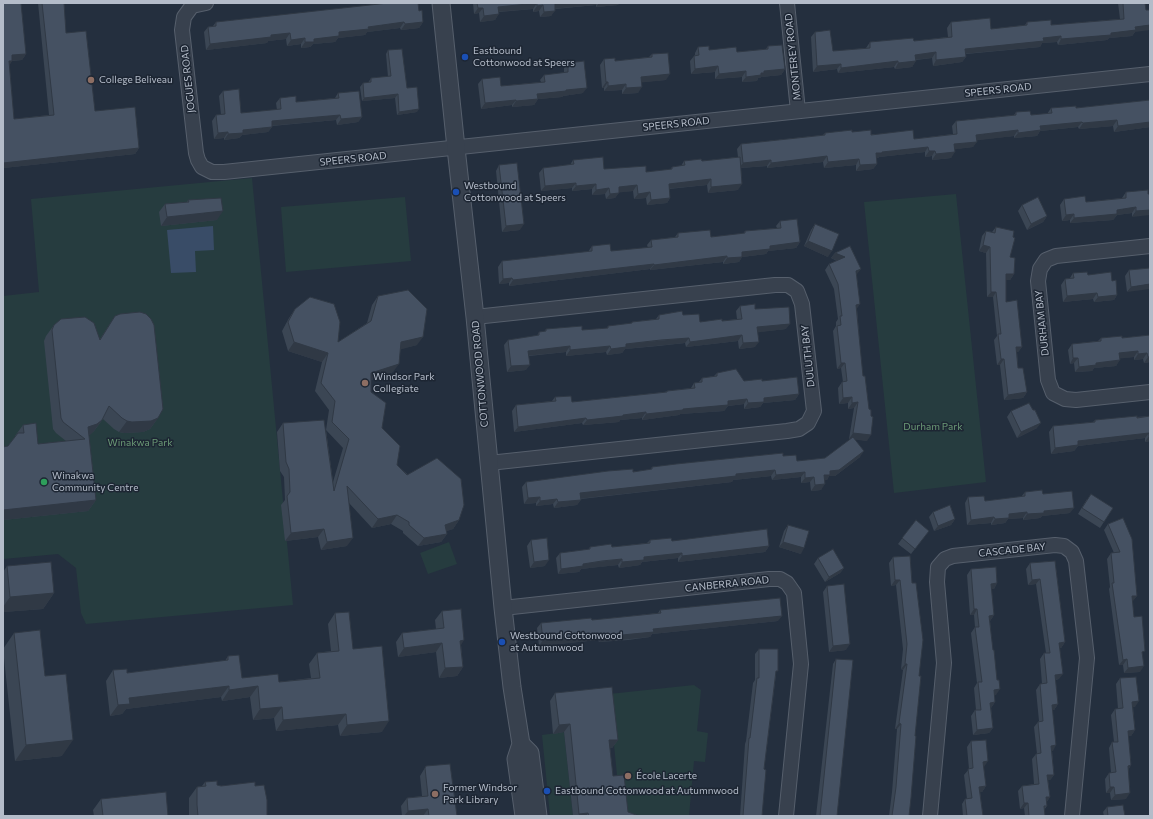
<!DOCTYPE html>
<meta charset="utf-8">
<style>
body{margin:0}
#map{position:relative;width:1153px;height:819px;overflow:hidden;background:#242f3e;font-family:Commissioner,sans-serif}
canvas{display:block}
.frame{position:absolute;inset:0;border:4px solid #b4bcc9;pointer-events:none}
</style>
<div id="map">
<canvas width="1153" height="819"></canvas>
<div class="frame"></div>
</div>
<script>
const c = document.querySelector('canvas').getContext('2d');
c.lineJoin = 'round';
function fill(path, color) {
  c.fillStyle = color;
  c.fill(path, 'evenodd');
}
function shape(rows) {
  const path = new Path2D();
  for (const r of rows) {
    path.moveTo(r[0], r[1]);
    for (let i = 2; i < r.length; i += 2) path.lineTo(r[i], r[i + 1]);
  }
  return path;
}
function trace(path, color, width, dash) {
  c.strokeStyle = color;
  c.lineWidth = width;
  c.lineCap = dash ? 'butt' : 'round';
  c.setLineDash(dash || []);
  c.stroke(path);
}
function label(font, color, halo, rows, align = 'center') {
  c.font = font + ' Commissioner,sans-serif';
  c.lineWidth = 3;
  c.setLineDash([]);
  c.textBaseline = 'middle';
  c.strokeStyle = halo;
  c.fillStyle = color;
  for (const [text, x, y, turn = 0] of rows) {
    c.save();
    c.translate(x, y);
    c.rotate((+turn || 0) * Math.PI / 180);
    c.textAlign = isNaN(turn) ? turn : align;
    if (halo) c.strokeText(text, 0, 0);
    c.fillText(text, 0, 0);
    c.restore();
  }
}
const green = shape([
 [252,178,293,605,86,624,81,613,76,568,58,554,3,559,3,296,39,292,31,199],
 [956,194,986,482,894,493,864,202],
 [405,197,411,261,286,272,281,207],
 [449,542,457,564,428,574,420,553],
 [694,685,701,690,697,731,708,733,705,762,694,761,689,816,621,816,609,694],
 [564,732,573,816,550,816,542,735]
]);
const water = shape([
 [213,226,214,250,195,251,196,272,171,273,167,230]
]);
const minor = shape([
 [206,3,192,6,184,17,182,30,196,153,198,160,202,167,212,172,224,172,1150,74],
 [787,3,798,111],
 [1150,246,1056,256,1046,260,1040,269,1038,281,1048,380,1053,393,1065,399,1076,400,1150,392],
 [475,317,775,285,788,285,797,291,802,304,814,411,808,423,799,429,787,431,489,463],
 [503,608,769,579,780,579,787,583,794,593,801,664,786,816],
 [930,816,944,663,937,582,938,567,945,559,953,556,1055,545,1064,546,1072,552,1076,561,1087,658,1072,816]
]);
const tertiary = shape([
 [441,3,456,148,475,317,503,608,512,687,521,744,516,759,524,816],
 [521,744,530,753,538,816]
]);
const wall = shape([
 [3,3,26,54,22,60,12,61,9,65,14,119,49,115,38,3,64,3,66,33,95,111,139,148,135,154,3,168],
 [473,3,619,3,618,5,596,7,596,5,555,9,551,16,540,17,539,11,533,12,533,9,499,12,495,20,480,22,479,13,474,14],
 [1118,3,1145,3,1135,32,1132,36,1109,38,1107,40,1058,45,1057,42,1042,43,1040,47,966,54,966,57,962,62,933,66,932,58,916,60,912,67,895,69,894,67,838,73,837,69,813,72,811,37,815,32,833,51,866,48,870,42,914,41,948,37,947,28,951,22,991,29,1025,25,1027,22,1051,25,1120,19],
 [419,11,423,22,419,28,401,30,400,28,367,32,365,35,338,38,335,42,313,44,310,47,301,48,301,44,287,46,286,39,268,41,267,43,206,50,204,32,208,27,213,26,216,22],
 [768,46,785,69,781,75,761,77,760,78,758,78,757,81,742,82,742,77,715,79,715,72,691,74,690,61,694,56,695,55,695,53,698,47,709,50,737,52,766,49],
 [388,50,417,112,397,115,395,98,362,101,360,87,363,83,368,83,371,78,388,77,386,54],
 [652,54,666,80,642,82,638,93,622,94,622,90,604,91,604,88,602,88,600,65,604,59,615,61,649,57],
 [568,63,583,93,563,96,562,97,538,99,534,105,512,107,512,105,481,109,478,84,482,79,501,86,541,82,540,80,544,75,564,73,564,68],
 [223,91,241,113,277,110,276,103,280,98,296,102,335,98,338,93,362,117,358,122,337,125,336,120,272,126,272,127,268,132,242,135,239,138,224,140,224,138,214,139,212,121,216,115,221,115,219,96],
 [1150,100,1150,127,1114,132,1113,126,1079,129,1078,127,1040,131,1037,136,1014,138,1014,136,976,140,973,147,955,149,951,158,932,160,932,156,925,157,925,152,879,157,878,158,877,158,877,164,873,169,856,171,856,165,824,168,823,162,767,168,767,166,741,168,738,190,708,193,707,185,669,189,670,198,667,203,647,205,646,198,634,199,633,191,619,192,615,198,606,199,605,194,592,195,592,189,572,191,572,188,541,191,539,173,543,168,570,165,573,160,604,169,646,172,670,170,672,167,681,166,684,161,702,161,738,157,737,149,741,144,823,135,825,133,852,132,914,139,953,134,952,126,956,121,1014,115,1016,112,1031,115,1047,114,1051,108,1076,108],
 [499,165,520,230,502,232,496,171],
 [1126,192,1148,194,1132,217,1132,213,1117,215,1113,220,1070,223,1070,220,1062,221,1060,205,1064,199,1086,202,1122,198],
 [188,200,217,220,161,226,159,212,165,204,187,202],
 [1022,205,1047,216,1043,222,1027,230,1018,211],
 [780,221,800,242,796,248,768,251,766,254,742,257,739,262,723,264,723,262,650,270,650,269,509,286,509,283,499,284,498,267,502,261,588,252,592,246,611,251,648,248,647,245,651,240,675,237,678,233,711,237,743,234,745,231,777,228,776,226],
 [815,224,828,257,804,246,811,230],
 [996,227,1013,237,1010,257,1014,274,1010,280,1006,280,1006,302,1022,347,1018,352,1017,352,1018,368,1027,392,1023,398,1004,400,1000,365,997,365,994,340,997,336,993,297,987,297,986,253,979,251,982,236,986,231,992,232],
 [835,253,857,274,857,309,867,441,855,439,860,457,835,476,829,476,827,480,825,480,821,490,811,491,810,482,801,483,801,477,772,480,771,476,733,480,732,482,581,499,577,505,554,508,553,504,536,506,536,503,524,504,522,487,526,482,650,470,652,467,783,456,797,461,825,458,851,439,849,439,854,408,848,409,848,403,839,404,838,388,842,382,843,382,841,368,837,369,833,331,836,326,836,322,838,319,834,289,825,270,829,264,837,261,831,258],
 [1150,268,1127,292,1125,276,1129,270],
 [1073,273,1088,275,1112,281,1117,295,1114,300,1094,302,1093,299,1063,302,1061,285,1065,279,1070,278],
 [378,296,417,345,400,349,393,372,371,380,371,392,382,428,397,465,459,520,453,529,446,531,447,534,441,542,418,546,403,533,403,531,391,524,372,528,349,503,347,546,321,550,318,537,285,541,281,505,285,500,284,477,280,471,277,432,283,423,326,430,329,410,315,391,322,362,288,351,282,331,289,318,295,309,338,342,367,323,372,305],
 [326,430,343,448,333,482],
 [740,306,755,309,786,329,758,332,755,347,739,349,738,341,686,347,685,343,658,346,625,349,622,353,607,355,606,352,566,356,566,352,529,356,526,370,507,372,504,345,508,340,537,336,539,332,544,332,546,329,582,330,607,328,608,326,631,324,632,322,656,319,659,315,683,315,700,322,722,321,737,319,736,311],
 [115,316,158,418,150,429,143,432,124,433,119,432,114,429,103,419,94,431,89,435,96,500,88,511,3,520,3,447,8,446,15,437,15,436,23,425,38,444,66,441,56,433,53,429,44,341,46,336,54,325,100,339],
 [1150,335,1150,362,1144,363,1143,359,1134,360,1134,357,1120,358,1116,366,1094,368,1092,371,1075,372,1074,363,1070,364,1068,350,1072,344,1098,341,1101,338,1122,338],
 [717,373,744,381,762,381,799,394,795,400,763,403,760,407,744,409,744,404,728,406,724,411,680,414,679,415,642,420,642,418,620,420,619,422,583,425,582,423,514,432,512,411,516,405,552,401,555,397,572,402,665,392,667,391,691,388,694,383,699,382,702,378,714,376],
 [1011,411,1037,428,1017,438,1007,417],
 [1150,416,1150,441,1145,442,1145,438,1078,446,1074,451,1051,454,1049,432,1053,426,1093,422,1095,420],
 [1025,492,1043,494,1070,513,1042,516,1040,518,1023,520,1023,518,1008,519,1005,523,991,525,991,523,967,525,965,503,968,497,985,501,1021,497],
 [1087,499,1113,508,1100,528,1078,514],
 [933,512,955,519,951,525,934,531,929,517],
 [1123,518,1137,596,1132,601,1134,617,1142,655,1140,672,1124,673,1123,665,1119,665,1109,589,1110,587,1107,559,1111,553,1114,553,1104,530,1108,524],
 [916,520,925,536,911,554,898,544],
 [788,525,801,554,779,547,784,531],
 [531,540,545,566,530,568,527,546],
 [650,540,672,541,769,546,765,552,678,562,678,558,642,562,640,565,619,568,618,565,598,567,581,569,579,572,558,574,556,558,560,553,588,550,590,547,612,547,647,543],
 [910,556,919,676,909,816,889,816,892,792,897,729,895,729,903,670,901,669,903,649,896,585,891,586,889,563,893,557],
 [818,558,844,568,840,573,825,582,814,564],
 [1055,561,1065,642,1061,648,1060,648,1059,679,1055,680,1058,704,1054,710,1053,710,1053,751,1052,751,1054,775,1050,780,1048,780,1050,797,1046,803,1047,806,1044,810,1045,816,1025,816,1024,808,1020,809,1018,791,1022,786,1034,784,1032,759,1036,754,1037,754,1034,727,1038,722,1039,721,1036,690,1040,684,1042,684,1040,659,1044,653,1046,653,1036,584,1028,585,1026,569,1030,563],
 [7,566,54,593,43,609,3,612,3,572],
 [971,569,997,583,994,589,991,589,994,615,990,621,996,695,994,695,995,702,991,708,993,728,989,733,973,735,971,716,975,710,976,710,974,688,977,683,971,633,975,627,974,615,970,615,967,575],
 [827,586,846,650,829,652,823,592],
 [660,610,778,621,652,634,650,637,628,640,599,642,598,640,539,646,537,628,541,623,592,620,622,617,658,613],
 [442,611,461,645,463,667,457,676,439,678,436,652,398,657,396,642,402,633,436,629,435,620],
 [335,613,353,649,382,732,340,736,338,725,276,731,274,718,253,720,250,697,222,701,221,697,126,709,122,714,110,716,106,681,113,670,127,673,225,661,228,656,242,678,279,682,311,678,309,664,317,653,331,651,328,624],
 [14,633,45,676,62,756,15,761,3,649],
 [759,649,776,674,764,769,762,816,740,816,745,744,746,741,753,683,755,680,755,654],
 [836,659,837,816,816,816,833,664],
 [1120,678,1135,707,1133,707,1135,730,1131,736,1128,736,1131,765,1128,770,1126,799,1111,800,1110,793,1106,793,1105,779,1109,773,1111,773,1109,748,1112,742,1114,742,1111,715,1115,709,1118,709,1116,684],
 [555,693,618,740,612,748,610,748,613,776,628,812,639,816,573,816,564,732,553,734,550,701],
 [971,741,984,767,983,767,986,786,982,792,980,792,983,816,963,816,962,804,965,799,967,799,964,775,969,769,967,747],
 [426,766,457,816,402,816,401,806,407,798,422,796,420,776],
 [205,782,221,786,255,786,267,816,189,816,189,798,197,787,202,786],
 [101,799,168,816,94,816,93,810],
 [1107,807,1125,816,1104,816,1103,812]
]);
const shadedWall = shape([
 [537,3,533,9,494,12,498,7],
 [561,3,597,3,596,5,551,9,555,4],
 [599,3,619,3,618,5,596,7],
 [543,5,539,11,533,12,537,6],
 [478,8,483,8,479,13,474,14],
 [555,11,551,16,540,17,544,12],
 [499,14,495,20,480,22,484,16],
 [404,22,400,28,367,32,365,35,338,38,335,42,313,44,310,47,301,48,305,42,314,39,339,32,368,27],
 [423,22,419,28,401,30,405,24],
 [1150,25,1150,30,1135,32,1132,36,1109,38,1107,40,1058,45,1061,39,1111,33,1135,27],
 [290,33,286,39,268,41,267,43,206,50,210,44,271,35],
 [1061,36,1057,42,1042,43,1040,47,961,54,965,49,1043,38],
 [305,38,301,44,287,46,291,40],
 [936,52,932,58,911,60,915,55],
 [26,54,22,60,8,61,12,55],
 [966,57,962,62,933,66,936,60],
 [9,61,12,61,9,66],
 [898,61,894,67,838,73,841,68],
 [916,61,912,67,895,69,898,63],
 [841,64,837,69,813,72,817,66],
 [718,66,715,72,691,74,695,69],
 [785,69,781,75,761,77,760,78,758,78,757,81,742,82,746,77,764,71],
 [746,71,742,77,715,79,719,74],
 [670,74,666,80,637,83,641,77],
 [606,82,608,82,604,88,602,88],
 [626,84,622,90,604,91,608,86],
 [642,87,638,93,622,94,626,88],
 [587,88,583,93,563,96,562,97,538,99,534,105,512,107,516,101,537,94,566,90],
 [398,94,395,98,362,101,364,98],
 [516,100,512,105,481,109,485,103],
 [419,109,417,112,397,115,399,112],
 [340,115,336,120,268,126,272,121],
 [362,117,358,122,337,125,341,119],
 [1117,120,1113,126,1079,129,1083,123],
 [1082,122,1078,127,1040,131,1037,136,1014,138,1018,133,1040,126],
 [1150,122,1150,127,1114,132,1118,126],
 [272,127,268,132,242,135,239,138,224,140,228,134,243,130],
 [1018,130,1014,136,972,141,976,135],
 [228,132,224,138,214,139,218,133],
 [977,142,973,147,950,150,954,144],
 [928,147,925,152,879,157,878,158,872,159,876,153,882,152],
 [139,148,135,154,3,168,3,163],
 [929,151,935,151,932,156,925,157],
 [955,152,951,158,932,160,936,154],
 [827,156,823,162,767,168,771,163],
 [859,159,856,165,824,168,828,162],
 [771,160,767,166,739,168,743,163],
 [877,164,873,169,856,171,860,165],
 [711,179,707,185,665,189,669,184],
 [576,183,572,188,541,191,545,186],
 [596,184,592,189,572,191,576,186],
 [742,184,738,190,708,193,711,187],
 [637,185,633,191,615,193,619,187],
 [609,188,605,194,592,195,596,190],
 [650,192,646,198,634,199,638,194],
 [619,193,615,198,606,199,610,194],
 [670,198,667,203,647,205,651,200],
 [1136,207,1132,213,1117,215,1113,220,1070,223,1074,218,1117,210],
 [1150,210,1150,215,1132,217,1136,211],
 [223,211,217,220,161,226,167,217],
 [1074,214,1070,220,1062,221,1066,215],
 [1047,216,1043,222,1027,230,1031,224],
 [524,224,520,230,502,232,506,226],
 [808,241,832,251,828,257,804,246],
 [800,242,796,248,768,251,766,254,742,257,739,262,723,264,727,258,742,252,770,246],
 [983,245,990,247,986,253,979,251],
 [835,253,845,257,841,262,831,258],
 [727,256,723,262,650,270,654,265],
 [654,264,650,269,509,286,513,280],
 [861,269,857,274,856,271],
 [1006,274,1014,274,1010,280,1002,280],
 [512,278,509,283,499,284,503,279],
 [1150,284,1150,289,1127,292,1131,287],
 [991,292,996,292,993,297,987,297],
 [1097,293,1093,299,1063,302,1067,296],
 [1117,295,1114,300,1094,302,1098,297],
 [860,304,856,310,856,305],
 [790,324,786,329,753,333,757,327],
 [742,335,738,341,686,347,690,342],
 [423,337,417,345,395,351,401,342],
 [689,338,685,343,625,349,622,353,607,355,611,349,626,344],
 [294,342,328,353,322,362,288,351],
 [759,342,755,347,739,349,743,343],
 [570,346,566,352,524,356,528,351],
 [610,346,606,352,566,356,570,350],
 [1016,347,1022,347,1018,352,1012,353],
 [1138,351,1134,357,1116,359,1119,353],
 [1147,353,1143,359,1134,360,1138,354],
 [1148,357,1150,357,1150,362,1144,363],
 [1073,358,1078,358,1074,363,1070,364],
 [1001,359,1004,359,1000,365,997,365],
 [1120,360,1116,366,1094,368,1092,371,1075,372,1079,367,1096,363],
 [841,363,845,363,841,368,837,369],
 [399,364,393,372,365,382,371,373],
 [530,365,526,370,507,372,511,366],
 [1027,392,1023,398,1004,400,1008,395],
 [799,394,795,400,763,403,760,407,744,409,748,403,764,398],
 [852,397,848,403,839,404,843,398],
 [747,399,744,404,728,406,724,411,680,414,679,415,642,420,646,414,683,409,728,401],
 [858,402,854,408,848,409,852,403],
 [646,412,642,418,620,420,619,422,583,425,587,420,623,415],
 [158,418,150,429,143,432,124,433,119,432,127,421],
 [586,418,582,423,514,432,518,427],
 [102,420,94,431,90,435,83,437,88,427],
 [1041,423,1037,428,1017,438,1021,432],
 [853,433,871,435,867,441,849,439],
 [1149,433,1145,438,1078,446,1074,451,1051,454,1055,448,1078,441],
 [1149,436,1150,436,1150,441,1145,442],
 [864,451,860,457,835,476,829,476,827,480,820,481,824,475,830,471],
 [775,470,771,476,733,480,732,482,577,499,580,493,736,474],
 [805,472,801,477,772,480,776,475],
 [814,477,810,482,801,483,805,478],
 [825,484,821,490,811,491,815,485],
 [540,497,536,503,524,504,528,498],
 [557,499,553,504,536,506,540,501],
 [96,500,88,511,3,520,3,510],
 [581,500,577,505,554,508,558,502],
 [1074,508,1070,513,1042,516,1040,518,1023,520,1027,514,1044,511],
 [1027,512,1023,518,1008,519,1005,523,991,525,995,519,1009,514],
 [397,515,391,524,372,528,378,519],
 [994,517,991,523,967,525,971,520],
 [955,519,951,525,934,531,938,526],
 [459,520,453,529,439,534,445,525],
 [324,529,318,537,285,541,291,533],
 [447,534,441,542,418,546,424,538],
 [353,538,347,546,321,550,327,542],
 [783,542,804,548,801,554,779,547],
 [769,546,765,552,678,562,682,556],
 [682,553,678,558,642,562,640,565,619,568,622,562,644,557],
 [622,559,618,565,581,569,579,572,558,574,561,569,583,564],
 [549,560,545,566,530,568,534,562],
 [844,568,840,573,825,582,829,577],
 [1040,579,1036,584,1028,585,1032,580],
 [895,580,900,580,896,585,891,586],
 [997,583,994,589,987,589,991,584],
 [54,593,43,609,3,612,3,607,10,597],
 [1132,596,1137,596,1133,601,1128,602],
 [974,609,977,609,974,615,970,615],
 [994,615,990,621,985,621,989,616],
 [782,616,778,621,652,634,650,637,599,642,603,637,653,629],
 [602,634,598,640,539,646,543,640],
 [464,640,458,650,460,641],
 [1065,642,1061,648,1055,648,1059,643],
 [442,643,436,652,398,657,404,648],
 [850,644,846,650,829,652,833,646],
 [1127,659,1123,665,1119,665,1123,660],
 [905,664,907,664,903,670,901,669],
 [1144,666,1140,672,1124,673,1128,668],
 [463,667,457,676,439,678,445,668],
 [1063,674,1059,679,1051,680,1055,675],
 [229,686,221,697,126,709,122,714,110,716,118,705,129,698],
 [258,686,250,697,222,701,229,690],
 [1000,689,996,695,990,696,994,690],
 [1139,701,1135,707,1128,708,1132,702],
 [995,702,991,708,986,709,990,703],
 [1058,704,1054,710,1048,711,1052,705],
 [282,707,274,718,253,720,260,709],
 [346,714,338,725,276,731,283,720],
 [389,721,382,732,340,736,347,725],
 [899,723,901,724,897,729,895,729],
 [570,724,564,732,553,734,559,725],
 [993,728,989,733,973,735,977,730],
 [1135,730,1131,736,1124,736,1128,731],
 [73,740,62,756,15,761,26,745],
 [609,740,618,740,612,748,604,749],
 [1056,745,1053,751,1047,752,1051,746],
 [988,761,984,767,979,767,983,762],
 [1131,765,1128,771,1128,766],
 [1047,775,1054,775,1050,780,1043,781],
 [986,786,982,792,976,793,979,787],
 [1110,787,1114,787,1110,793,1106,793],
 [1130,793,1126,799,1111,800,1115,795],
 [1046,797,1050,797,1046,803],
 [1024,803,1028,803,1024,808,1020,809],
 [428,809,423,816,404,816,408,811],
 [588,813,586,816,578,816,579,814]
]);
const building = shape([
 [3,3,21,3,26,54,12,55,12,61,9,61,14,119,54,115,42,3,64,3,66,33,86,31,95,111,135,107,139,148,3,163,3,3],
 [388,3,418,3,419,11,422,10,423,22,405,24,404,22,368,27,369,29,339,32,339,36,314,39,314,42,305,42,305,38,291,40,290,33,271,35,271,37,210,44,208,27,216,26,216,22,388,3],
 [477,3,561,3,555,4,555,11,544,12,543,5,537,6,537,3,498,7,499,14,484,16,483,8,478,8,477,3],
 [1123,3,1145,3,1146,10,1150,10,1150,25,1135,27,1136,30,1111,33,1111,35,1061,39,1061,36,1043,38,1044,41,965,49,966,57,936,60,936,52,915,55,916,61,898,63,898,61,841,68,841,64,817,66,815,32,830,30,833,51,870,48,870,42,913,38,914,41,952,37,951,22,990,18,991,29,1027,25,1027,22,1051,20,1051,25,1124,19,1123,3],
 [782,45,785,69,764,71,764,73,761,73,761,75,746,77,746,71,719,74,718,66,695,69,694,56,699,55,698,47,709,46,709,50,736,47,737,52,768,49,768,46,782,45],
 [402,49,407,88,417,87,419,109,399,112,398,94,364,98,363,83,371,82,371,78,391,76,388,50,402,49],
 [668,53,670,74,641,77,642,87,626,88,626,84,608,86,608,82,606,82,604,59,615,58,615,61,652,57,652,54,668,53],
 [584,61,587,88,566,90,566,91,537,94,538,99,516,101,516,100,485,103,482,79,500,77,501,86,545,82,544,75,568,72,568,63,584,61],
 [239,89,241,113,281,109,280,98,296,96,296,102,339,98,338,93,359,91,362,117,341,119,340,115,272,121,272,127,243,130,243,133,228,134,228,132,218,133,216,115,225,114,223,91,239,89],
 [1150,100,1150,122,1118,126,1117,120,1083,123,1082,122,1040,126,1041,130,1018,133,1018,130,976,135,977,142,954,144,955,152,936,154,935,151,929,151,928,147,882,152,882,153,876,153,877,164,860,165,859,159,828,162,827,156,771,163,771,160,743,163,741,144,825,135,825,133,852,130,852,132,871,130,871,135,913,130,914,139,957,134,956,121,1016,115,1016,112,1030,111,1031,115,1052,113,1051,108,1076,106,1076,108,1150,100],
 [603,157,604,169,646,166,646,172,672,169,672,167,685,165,684,161,701,159,702,161,740,157,742,184,711,187,711,179,669,184,670,198,651,200,650,192,638,194,637,185,619,187,619,193,610,194,609,188,596,190,596,184,576,186,576,183,545,186,543,168,574,164,573,160,603,157],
 [517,163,524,224,506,226,499,165,517,163],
 [1148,190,1148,194,1150,194,1150,210,1136,211,1136,207,1117,210,1117,214,1074,218,1074,214,1066,215,1064,199,1085,196,1086,202,1126,198,1126,192,1148,190],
 [1038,197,1047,216,1031,224,1022,205,1038,197],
 [221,198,223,211,167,217,165,204,189,202,188,200,221,198],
 [797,219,800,242,770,246,770,249,742,252,742,257,727,258,727,256,654,265,654,264,513,280,512,278,503,279,502,261,592,251,592,246,610,244,611,251,652,247,651,240,678,237,678,233,710,230,711,237,745,233,745,231,781,228,780,221,797,219],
 [815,224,839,234,832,251,808,241,815,224],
 [996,227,1014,231,1013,237,1015,238,1010,257,1015,258,1014,274,1006,274,1006,302,1017,300,1022,347,1016,347,1018,368,1023,368,1027,392,1008,395,1004,359,1001,359,998,334,1001,334,996,292,991,292,990,247,983,245,986,231,995,233,996,227],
 [850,246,861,269,856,271,860,304,856,305,863,376,865,376,869,409,871,410,871,416,873,417,871,435,853,433,858,402,852,403,852,397,843,398,842,382,847,381,845,363,841,363,837,326,841,325,840,316,842,316,838,284,829,264,845,257,835,253,850,246],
 [1150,268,1150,284,1131,287,1129,270,1150,268],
 [1087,272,1088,275,1111,272,1112,281,1116,280,1117,295,1098,297,1097,293,1067,296,1065,279,1074,278,1073,273,1087,272],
 [408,290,427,309,423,337,401,342,399,364,371,373,371,392,386,403,382,428,400,446,397,465,407,475,437,458,461,479,464,505,459,520,445,525,447,534,424,538,409,525,409,522,397,515,378,519,347,486,353,538,327,542,324,529,291,533,287,496,290,492,289,469,286,462,283,423,324,420,334,491,349,439,332,422,335,401,321,383,328,353,294,342,288,322,295,309,310,297,334,304,340,322,338,342,371,321,378,296,408,290],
 [755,304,755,309,789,307,790,324,757,327,759,342,743,343,742,335,690,342,689,338,661,340,626,344,626,347,611,349,610,346,570,350,570,346,528,351,530,365,511,366,508,340,539,335,539,332,546,331,546,329,582,326,582,330,608,328,608,326,632,323,632,322,659,319,659,315,682,311,683,315,699,314,700,322,722,319,722,321,742,319,740,306,755,304],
 [140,312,146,314,151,319,154,325,163,409,158,418,151,421,132,422,127,421,122,418,109,406,102,420,97,424,88,427,96,500,3,510,3,447,8,446,18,433,24,433,23,425,36,423,38,444,85,439,63,422,61,418,52,330,54,325,61,319,85,317,94,323,100,340,115,316,120,314,140,312],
 [1150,335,1150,357,1148,357,1147,353,1138,354,1138,351,1119,353,1120,360,1096,363,1096,365,1079,367,1078,358,1073,358,1072,344,1101,341,1101,338,1122,336,1122,338,1150,335],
 [736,369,744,381,762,379,762,381,797,377,799,394,764,398,764,402,748,403,747,399,728,401,728,405,683,409,683,410,646,414,646,412,623,415,623,416,587,420,586,418,518,427,516,405,556,401,555,397,571,396,572,402,667,392,667,391,695,388,694,383,702,382,702,378,717,376,717,373,736,369],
 [1029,403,1033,410,1035,410,1041,423,1021,432,1011,411,1029,403],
 [1137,416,1137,418,1150,416,1150,436,1149,436,1149,433,1078,441,1078,445,1055,448,1053,426,1095,422,1095,420,1137,416],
 [853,437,864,451,839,470,830,471,830,475,824,475,825,484,815,485,814,477,805,478,805,472,776,475,775,470,736,474,736,476,580,493,581,500,558,502,557,499,540,501,540,497,528,498,526,482,608,471,633,469,633,472,652,469,652,467,676,464,783,453,783,456,796,455,797,461,825,458,853,437],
 [1042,490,1043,494,1072,491,1074,508,1044,511,1044,513,1027,514,1027,512,1009,514,1009,518,995,519,994,517,971,520,968,497,984,496,985,501,1025,496,1025,492,1042,490],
 [1091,494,1113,508,1104,522,1082,508,1091,494],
 [950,505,955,519,938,526,933,512,950,505],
 [1123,518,1132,539,1137,596,1132,596,1134,617,1142,616,1145,651,1142,652,1144,666,1128,668,1127,659,1123,660,1112,583,1114,583,1111,553,1120,552,1108,524,1123,518],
 [916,520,929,531,915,549,902,538,916,520],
 [788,525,809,531,804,548,783,542,788,525],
 [767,529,769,546,682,556,682,553,644,557,644,560,622,562,622,559,602,561,583,564,583,566,561,569,560,553,590,549,590,547,611,544,612,547,650,543,650,540,671,538,672,541,767,529],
 [547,538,549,560,534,562,531,540,547,538],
 [833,549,844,568,829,577,818,558,833,549],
 [910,556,912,583,916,583,923,640,919,676,921,676,915,736,916,736,911,798,909,816,892,816,896,787,901,724,899,723,907,664,905,664,907,644,900,580,895,580,893,557,910,556],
 [1055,561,1065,642,1059,643,1063,674,1055,675,1058,704,1052,705,1056,745,1051,746,1054,775,1047,775,1050,797,1046,797,1047,806,1044,806,1045,816,1029,816,1028,803,1024,803,1022,786,1039,784,1036,754,1041,753,1038,722,1043,721,1040,684,1047,683,1044,653,1050,653,1040,579,1032,580,1030,563,1055,561],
 [51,562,54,593,10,597,7,566,51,562],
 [996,567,997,583,991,584,994,615,989,616,993,650,994,650,997,680,999,680,1000,689,994,690,995,702,990,703,993,728,977,730,975,710,981,710,978,682,982,682,975,627,979,627,977,609,974,609,971,569,996,567],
 [844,584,850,644,833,646,827,586,844,584],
 [780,598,782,616,653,629,654,632,632,634,603,637,602,634,543,640,541,623,591,618,592,620,622,617,661,613,660,610,780,598],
 [461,609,464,640,460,641,463,667,445,668,442,643,404,648,402,633,444,628,442,611,461,609],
 [349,612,353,649,382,646,389,721,347,725,346,714,283,720,282,707,260,709,258,686,229,690,229,686,129,698,130,704,118,705,113,670,127,669,127,673,228,660,228,656,239,655,242,678,278,674,279,682,320,678,317,653,339,651,335,613,349,612],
 [40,630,45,676,66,674,73,740,26,745,14,633,40,630],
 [759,649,778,649,778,671,776,671,764,769,766,770,762,816,743,816,749,738,750,738,757,678,759,678,759,649],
 [836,659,853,660,837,816,820,816,836,659],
 [1136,677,1139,701,1132,702,1135,730,1128,731,1131,765,1128,766,1130,793,1115,795,1114,787,1110,787,1109,773,1116,772,1112,742,1118,742,1115,709,1123,708,1120,678,1136,677],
 [612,687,618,740,609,740,613,776,624,775,628,812,639,816,589,816,588,813,579,814,570,724,559,725,555,693,612,687],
 [986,740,988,761,983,762,986,786,979,787,983,816,967,816,965,799,972,798,968,769,973,768,971,741,986,740],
 [450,764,457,816,429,816,428,809,408,811,407,798,428,796,425,768,426,766,450,764],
 [217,781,217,785,221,786,255,782,255,786,264,785,267,800,267,816,198,816,197,805,197,787,206,786,205,782,217,781],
 [166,792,168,816,103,816,101,799,166,792],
 [1123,805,1125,816,1108,816,1107,807,1123,805]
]);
const markers = [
 [465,57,4,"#1a4fb4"],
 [91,80,4,"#8d6e63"],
 [456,192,4,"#1a4fb4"],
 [365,383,4,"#8d6e63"],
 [44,482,4,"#2e9e5b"],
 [502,642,4,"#1a4fb4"],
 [628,776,4,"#8d6e63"],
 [547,791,4,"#1a4fb4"],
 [435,794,4,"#8d6e63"]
];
const poiNames = [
 ["Eastbound",473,51],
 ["Cottonwood at Speers",473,63],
 ["College Beliveau",99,80],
 ["Westbound",464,186],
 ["Cottonwood at Speers",464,198],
 ["Windsor Park",373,377],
 ["Collegiate",373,389],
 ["Winakwa",52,476],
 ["Community Centre",52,488],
 ["Westbound Cottonwood",510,636],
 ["at Autumnwood",510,648],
 ["École Lacerte",636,776],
 ["Former Windsor",443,788],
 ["Park Library",443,800],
 ["Eastbound Cottonwood at Autumnwood",555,791]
];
const streetNames = [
 ["MONTEREY ROAD",793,57,-96],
 ["JOGUES ROAD",188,79,-96],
 ["SPEERS ROAD",998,90,-6],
 ["SPEERS ROAD",676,124,-6],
 ["SPEERS ROAD",353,159,-6],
 ["DURHAM BAY",1042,323,-96],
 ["DULUTH BAY",808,356,-96],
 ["COTTONWOOD ROAD",480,374,-95],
 ["CASCADE BAY",1012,550,-6],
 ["CANBERRA ROAD",727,584,-6]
];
const parkNames = [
 ["Durham Park",933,427],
 ["Winakwa Park",140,443]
];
fill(green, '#263c3f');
fill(water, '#394c67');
trace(minor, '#565f6c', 16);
trace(tertiary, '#565f6c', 19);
trace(minor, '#38414e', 14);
trace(tertiary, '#38414e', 17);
fill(wall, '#3b4654');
fill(shadedWall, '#303945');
fill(building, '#455162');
trace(building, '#303945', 1);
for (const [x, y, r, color] of markers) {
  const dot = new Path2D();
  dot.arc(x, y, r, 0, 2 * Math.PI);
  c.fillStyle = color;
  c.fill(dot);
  trace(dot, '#1d2633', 1.5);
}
label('10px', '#b4bcc9', '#1d2633', poiNames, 'left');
label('10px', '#b4bcc9', '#1d2633', streetNames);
label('10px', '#6b9a76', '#1d2633', parkNames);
</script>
